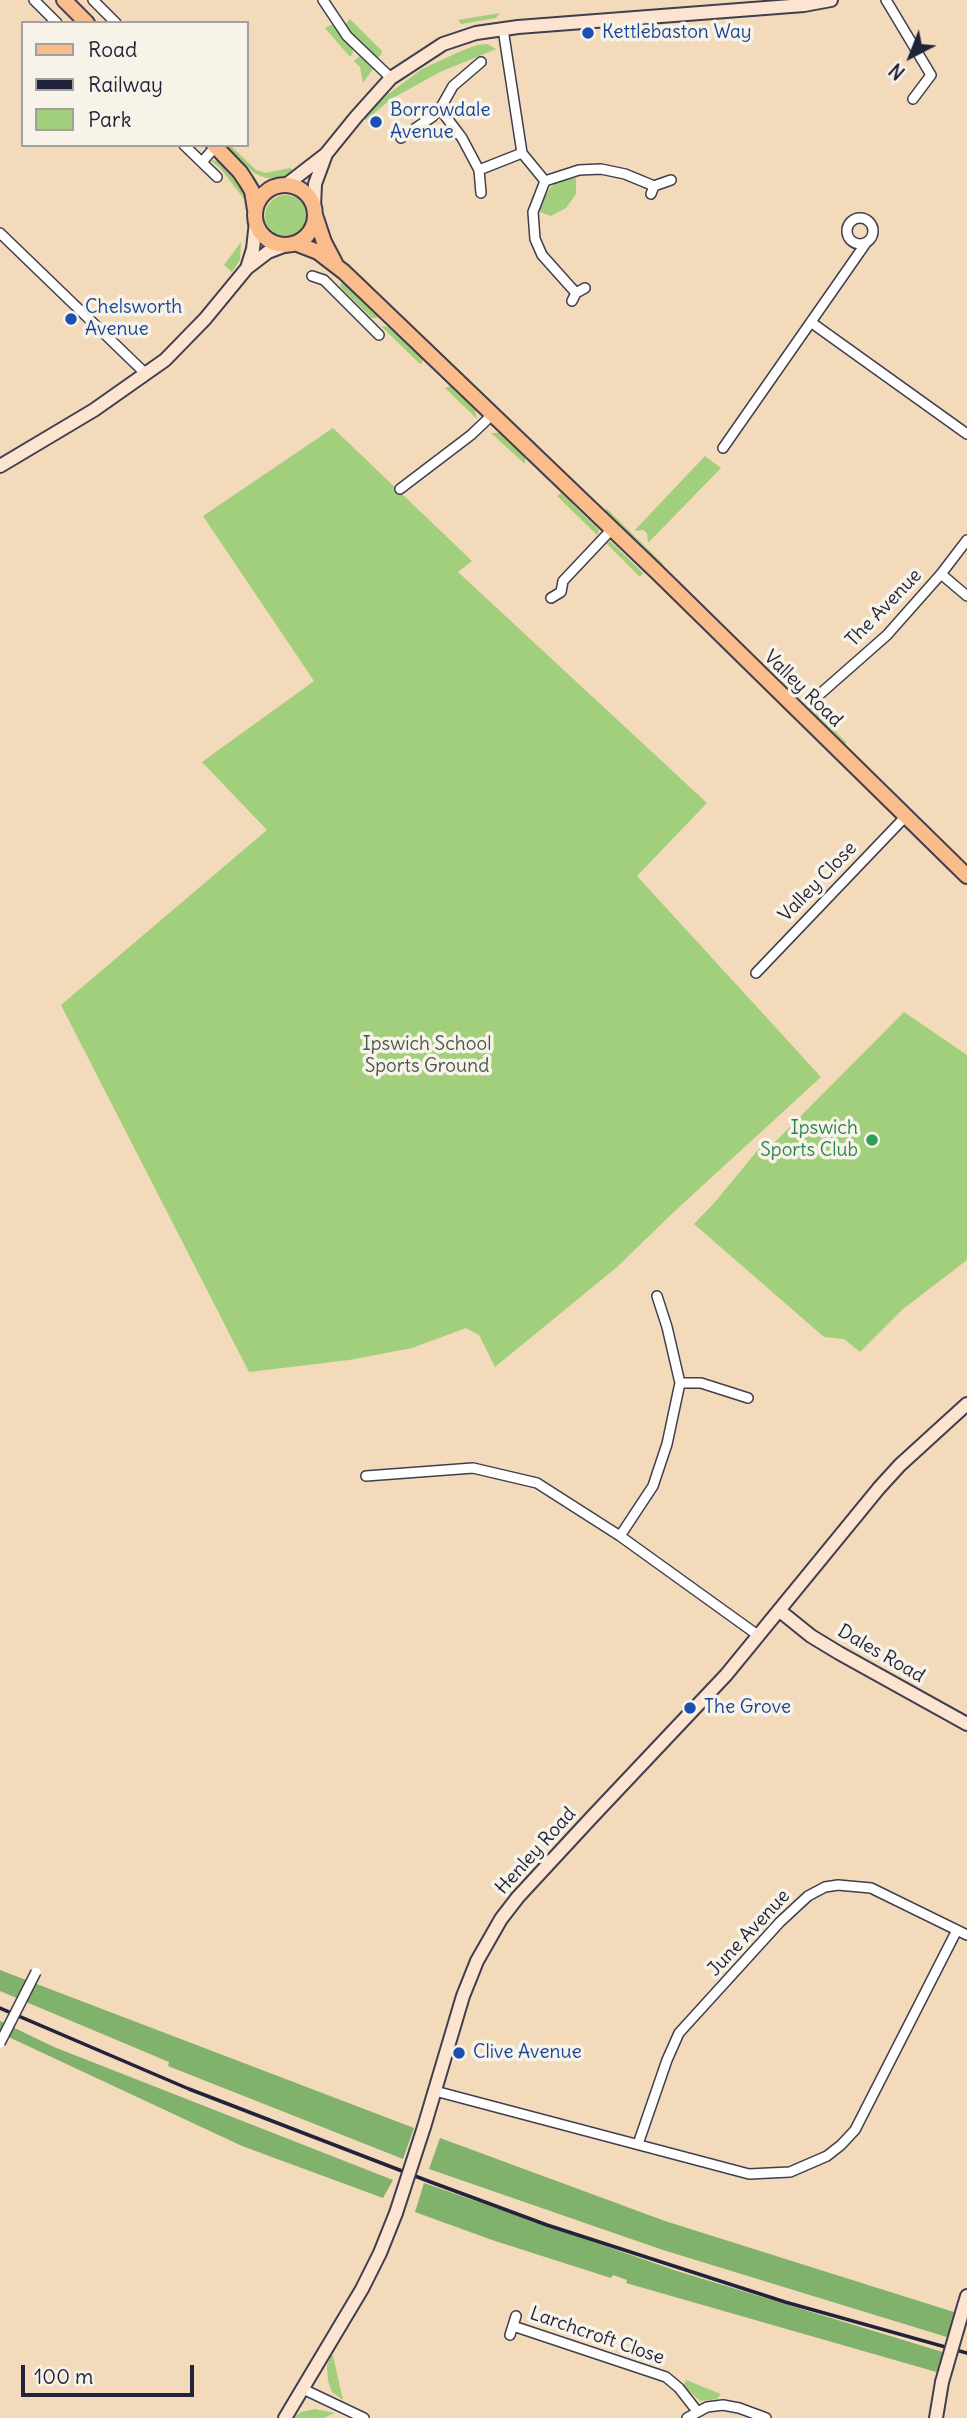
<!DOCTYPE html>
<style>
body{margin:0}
#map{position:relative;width:967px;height:2418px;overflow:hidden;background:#f2daba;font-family:Delius,sans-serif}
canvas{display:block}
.legend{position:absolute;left:21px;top:21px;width:228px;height:126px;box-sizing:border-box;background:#f7f3e8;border:2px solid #a29fa3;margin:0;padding:9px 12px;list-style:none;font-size:21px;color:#22223b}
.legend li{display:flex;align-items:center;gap:14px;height:35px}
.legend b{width:35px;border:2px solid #a29fa3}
.north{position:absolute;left:876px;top:21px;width:70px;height:70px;-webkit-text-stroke:5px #f7f3e8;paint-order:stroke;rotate:222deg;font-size:19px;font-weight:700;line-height:28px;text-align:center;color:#22223b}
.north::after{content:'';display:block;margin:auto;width:24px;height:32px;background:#22223b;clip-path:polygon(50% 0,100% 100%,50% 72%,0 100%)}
.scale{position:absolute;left:21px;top:2365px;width:173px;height:32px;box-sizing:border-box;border:4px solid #22223b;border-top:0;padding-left:9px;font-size:21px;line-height:24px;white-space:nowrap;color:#22223b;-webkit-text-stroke:5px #f7f3e8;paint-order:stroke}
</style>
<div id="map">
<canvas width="967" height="2418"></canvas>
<ul class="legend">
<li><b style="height:9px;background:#fabc8b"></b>Road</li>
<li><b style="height:9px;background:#22223b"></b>Railway</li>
<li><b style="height:19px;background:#a2cf7c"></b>Park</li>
</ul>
<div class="north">N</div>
<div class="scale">100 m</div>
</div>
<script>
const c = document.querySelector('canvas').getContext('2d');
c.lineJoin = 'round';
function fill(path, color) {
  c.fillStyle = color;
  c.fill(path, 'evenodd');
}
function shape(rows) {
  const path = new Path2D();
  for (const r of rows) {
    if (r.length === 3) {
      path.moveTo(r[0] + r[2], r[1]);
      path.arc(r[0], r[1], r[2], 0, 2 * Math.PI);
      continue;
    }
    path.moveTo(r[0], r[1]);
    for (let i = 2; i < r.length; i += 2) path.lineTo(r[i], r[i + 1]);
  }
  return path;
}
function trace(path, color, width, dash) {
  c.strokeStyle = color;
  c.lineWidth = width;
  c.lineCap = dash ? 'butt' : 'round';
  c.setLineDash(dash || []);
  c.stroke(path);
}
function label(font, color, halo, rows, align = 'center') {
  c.font = font + ' Delius,sans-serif';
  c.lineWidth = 7;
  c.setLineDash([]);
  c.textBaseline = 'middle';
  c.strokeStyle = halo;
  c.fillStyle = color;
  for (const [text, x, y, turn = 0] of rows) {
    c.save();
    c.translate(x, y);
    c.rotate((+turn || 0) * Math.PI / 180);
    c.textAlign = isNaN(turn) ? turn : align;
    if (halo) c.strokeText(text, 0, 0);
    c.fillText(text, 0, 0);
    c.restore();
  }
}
const green = shape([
 [500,13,496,18,461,24,458,20],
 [350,19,382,51,381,55,377,58,348,29,345,25],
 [333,24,352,48,353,53,350,57,325,28],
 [487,44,496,49,440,72,391,99,366,120,364,118,387,95,422,69,461,51,477,45],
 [360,56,373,69,363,83,360,67,354,61],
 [225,145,230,145,256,170,265,173,290,168,295,171,280,178,266,178,254,173],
 [210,160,218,161,235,179,245,194,244,199,221,169],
 [576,178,576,194,566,208,551,216,540,212,541,203,551,187,558,181],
 [286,216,21],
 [241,242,240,260,232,272,224,265],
 [341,283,345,284,377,315,377,318,372,318,340,287],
 [381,326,388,327,423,359,422,363,420,364],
 [450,386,475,410,477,419,445,388],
 [333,428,472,561,458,572,707,803,637,876,821,1077,677,1209,617,1267,495,1367,479,1335,466,1328,412,1348,349,1360,249,1372,61,1005,267,830,202,762,314,681,203,516],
 [491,433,499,433,525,458,525,464],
 [705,456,721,468,648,543,647,533,643,530,634,531],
 [561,493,599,530,597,535,557,496],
 [607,509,663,564,662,565,658,565,607,515,605,510],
 [610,541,643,573,640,577,605,542],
 [810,707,847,743,842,744,807,710],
 [904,1012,967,1055,967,1260,903,1309,860,1352,844,1339,824,1337,694,1224,715,1202,762,1145,768,1149],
 [331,2355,333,2356,343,2400,332,2392,328,2381,327,2366],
 [686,2380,721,2394,717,2399,700,2401,683,2386],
 [315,2409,335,2413,323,2418,293,2418,301,2412]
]);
const forest = shape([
 [0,1970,414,2128,403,2159,168,2066,169,2062,0,1991],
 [0,2021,54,2047,393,2180,383,2198,242,2146,0,2033],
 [440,2138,665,2221,957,2313,950,2338,663,2250,429,2169],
 [424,2183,677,2271,946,2353,940,2373,626,2283,627,2280,613,2275,611,2278,492,2240,415,2212]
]);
const street = shape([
 [34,0,57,23],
 [93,0,116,23],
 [323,0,347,36,391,78],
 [886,0,931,75,913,99],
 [503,29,522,153,545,181],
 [440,109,462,138,479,170,522,153],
 [401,138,432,117,440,109,453,86,481,62],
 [184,145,217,177],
 [202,162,215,147],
 [479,170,481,193],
 [651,194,654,186,671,180],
 [860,231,13],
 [0,233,146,374],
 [312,276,324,280,379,335],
 [576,293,542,255,535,239,533,212,545,181,579,170,601,169,625,174,654,186],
 [572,301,576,293,585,288],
 [812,323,967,434],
 [723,448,866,243],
 [400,489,471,435,492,415],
 [941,574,967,596],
 [551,598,561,592,563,581,612,529],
 [820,694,887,635,941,574,967,540],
 [756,973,906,816],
 [680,1383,701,1383,748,1398],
 [366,1476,473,1468,537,1483,620,1536,759,1636],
 [620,1536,653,1486,667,1444,680,1383,667,1327,657,1296],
 [435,2091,749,2174,790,2172,827,2156,841,2145,855,2130,957,1930],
 [638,2144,667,2060,679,2033,780,1922,808,1896,825,1887,838,1885,871,1888,967,1935],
 [513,2326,666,2377,679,2388,697,2411],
 [510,2335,516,2316],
 [303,2389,364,2418],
 [687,2418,707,2407,723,2405,739,2408,766,2418]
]);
const secondary = shape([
 [286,185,326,154,356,117,391,78,443,44,476,33,518,27,804,5,831,0],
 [314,207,315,184,326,154],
 [247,268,253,249,256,222],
 [0,466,94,410,165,360,205,319,247,268,268,252,289,244],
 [780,1611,811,1636,839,1653,967,1724],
 [424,2127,463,1996,477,1961,501,1919,518,1897,592,1817,726,1675,879,1488,900,1465,967,1404],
 [964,2306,967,2296],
 [285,2418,362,2289,380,2253,396,2213],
 [936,2418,942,2382]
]);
const primary = shape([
 [64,0,87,23],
 [214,145,240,172,246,181,252,191,255,210],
 [285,215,30],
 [315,215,324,242,335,263],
 [295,243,318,252,344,272,658,573,967,876]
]);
const rail = shape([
 [0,2008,189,2089,428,2181,547,2225,785,2302,967,2353]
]);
const streetBridge = shape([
 [0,2043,36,1972]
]);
const secondaryBridge = shape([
 [396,2213,424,2127],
 [942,2382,964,2306]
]);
const markers = [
 [588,33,7,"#1a4fb4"],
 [376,122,7,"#1a4fb4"],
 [71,319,7,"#1a4fb4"],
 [872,1140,7,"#2e9e5b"],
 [690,1708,7,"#1a4fb4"],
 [459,2053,7,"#1a4fb4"]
];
const transitNames = [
 ["Kettlebaston Way",602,33],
 ["Borrowdale",390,111],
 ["Avenue",390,133],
 ["Chelsworth",85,308],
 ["Avenue",85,330],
 ["The Grove",704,1708],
 ["Clive Avenue",473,2053]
];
const streetNames = [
 ["The Avenue",884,608,-46],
 ["Valley Road",803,689,44],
 ["Valley Close",818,882,-46],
 ["Dales Road",881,1654,30],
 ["Henley Road",536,1851,-48],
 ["June Avenue",749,1933,-47],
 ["Larchcroft Close",597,2336,19]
];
const parkNames = [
 ["Ipswich School",427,1045],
 ["Sports Ground",427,1067]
];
const leisureNames = [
 ["Ipswich",858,1129],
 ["Sports Club",858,1151]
];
fill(green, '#a2cf7c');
fill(forest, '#81b26c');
trace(street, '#413e4e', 12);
trace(secondary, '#413e4e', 16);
trace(primary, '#413e4e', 18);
trace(street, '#fff', 9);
trace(secondary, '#fde4d1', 12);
trace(primary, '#fabc8b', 14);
trace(rail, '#22223b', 3.5);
trace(streetBridge, '#413e4e', 12, []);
trace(secondaryBridge, '#413e4e', 16, []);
trace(streetBridge, '#fff', 9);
trace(secondaryBridge, '#fde4d1', 12);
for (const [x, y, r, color] of markers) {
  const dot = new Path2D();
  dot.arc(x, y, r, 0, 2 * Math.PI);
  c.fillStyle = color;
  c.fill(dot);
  trace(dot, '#f7f3e8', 2.5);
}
label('19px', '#164399', '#f7f3e8', transitNames, 'left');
label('19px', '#22223b', '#f7f3e8', streetNames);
label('19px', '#48564e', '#f7f3e8', parkNames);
label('19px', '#27864d', '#f7f3e8', leisureNames, 'right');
</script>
